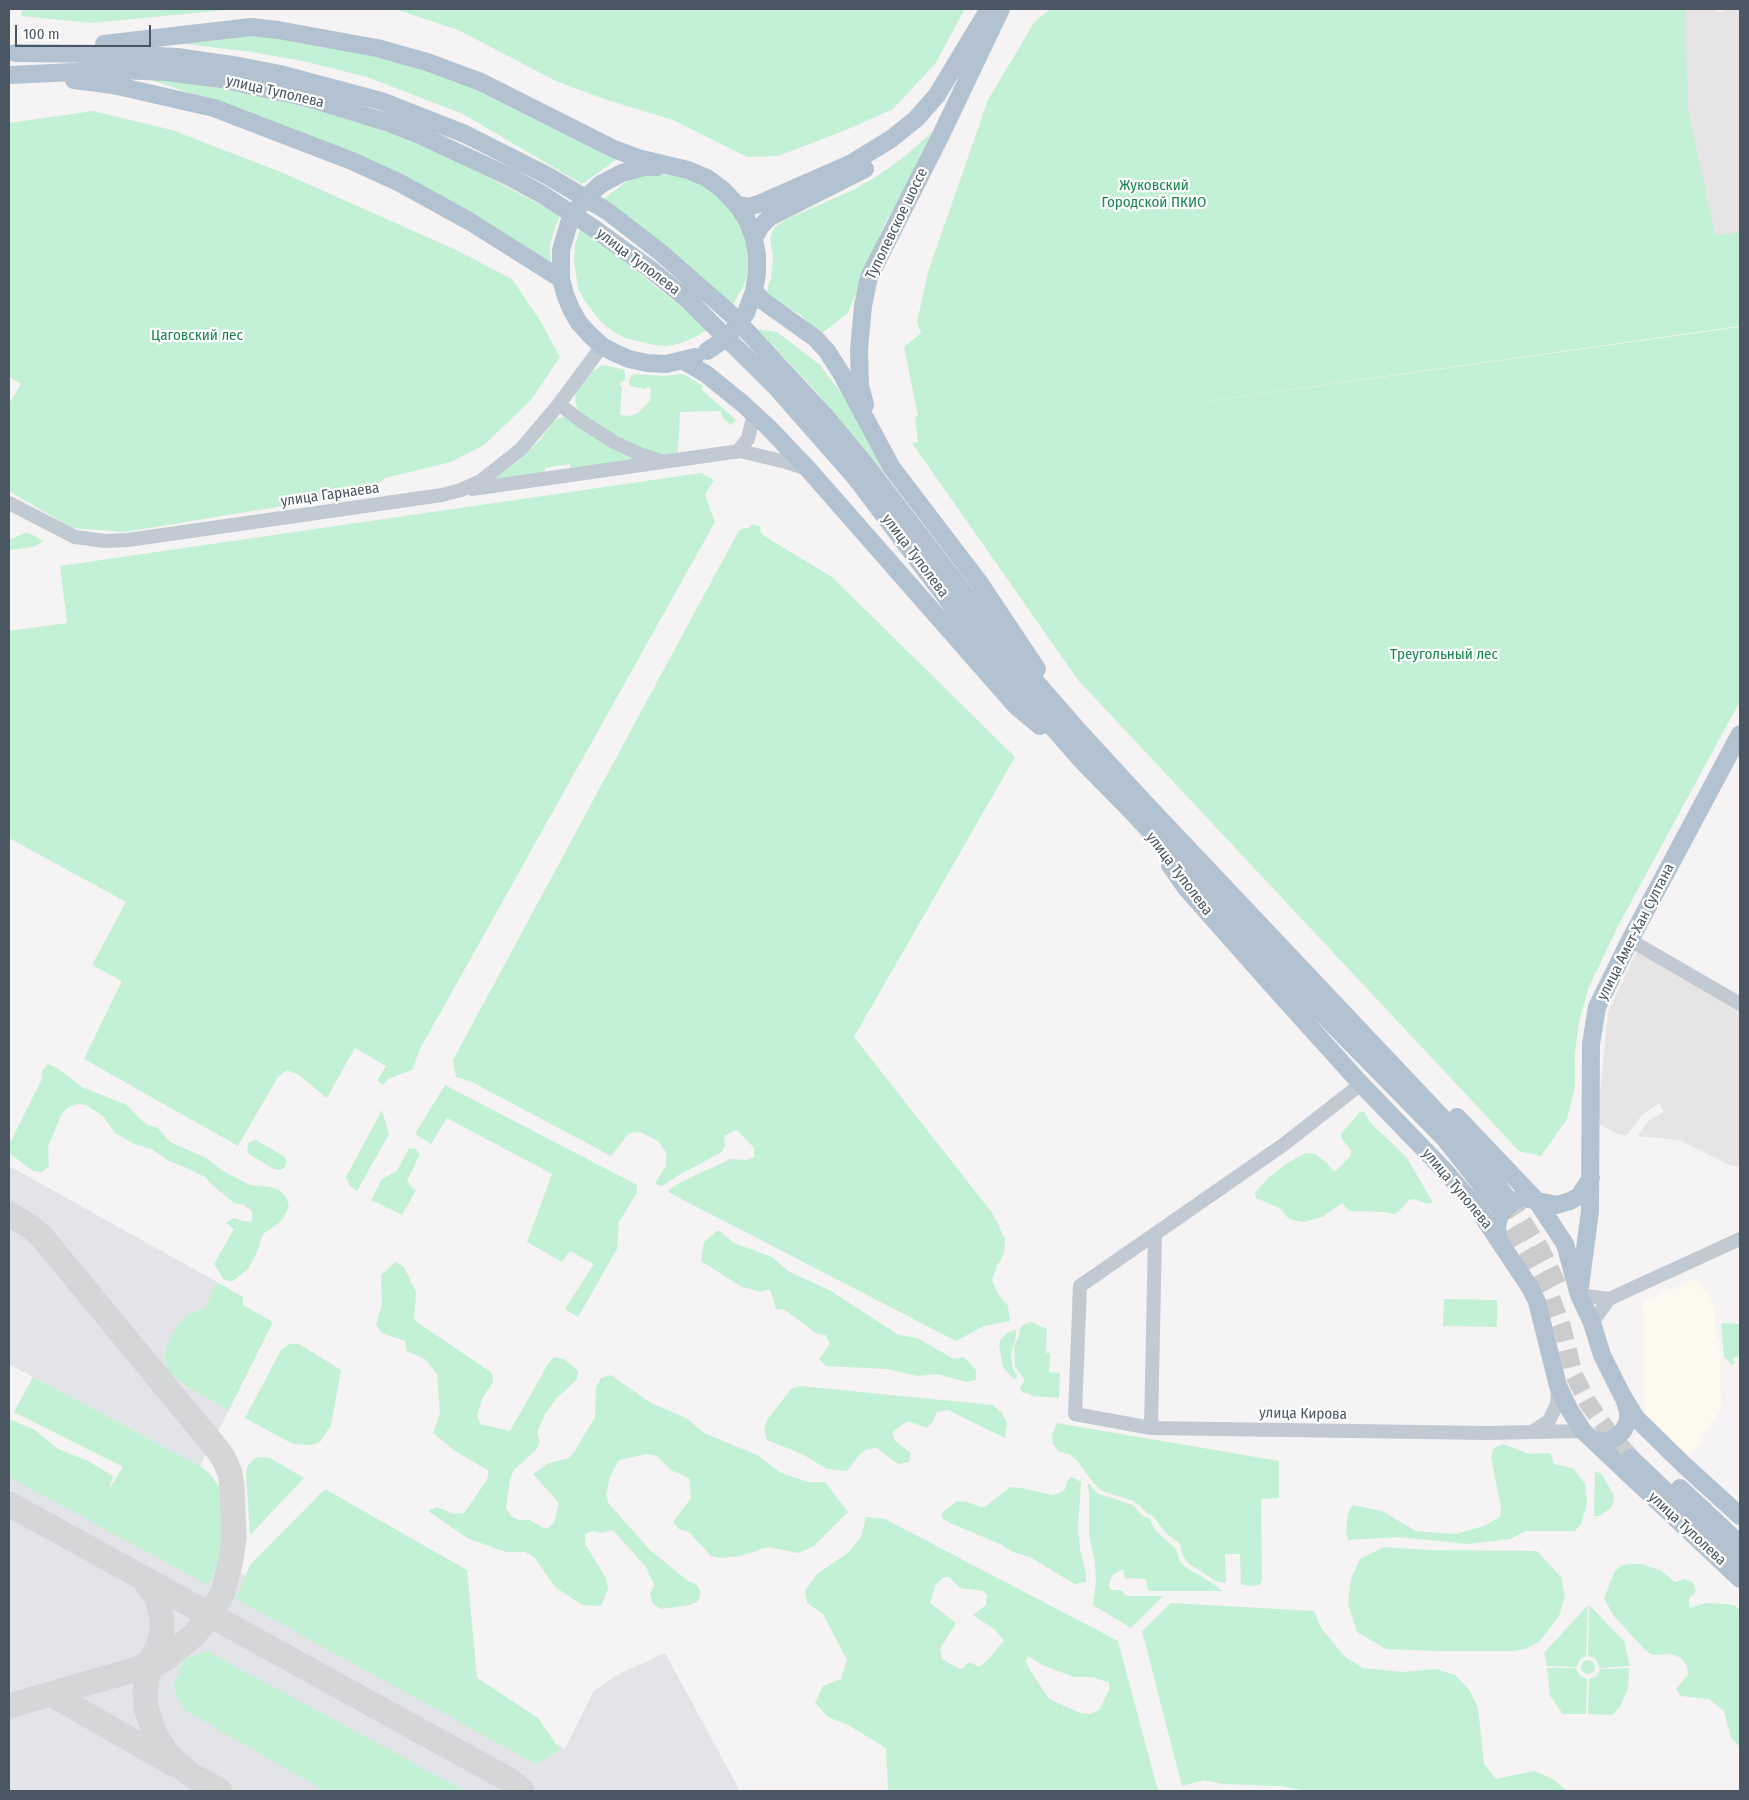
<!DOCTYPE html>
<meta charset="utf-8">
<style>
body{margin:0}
#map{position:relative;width:1749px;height:1800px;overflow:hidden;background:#f5f3f3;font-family:"Fira Sans Condensed",sans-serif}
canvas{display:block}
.frame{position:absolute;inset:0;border:10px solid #4a5661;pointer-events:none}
.scale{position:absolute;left:15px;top:25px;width:136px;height:22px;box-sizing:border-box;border:2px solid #4a5661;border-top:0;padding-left:6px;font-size:15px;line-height:18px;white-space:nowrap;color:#4a5661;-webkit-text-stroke:4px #fff;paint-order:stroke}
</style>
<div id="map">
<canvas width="1749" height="1800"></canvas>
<div class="frame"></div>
<div class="scale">100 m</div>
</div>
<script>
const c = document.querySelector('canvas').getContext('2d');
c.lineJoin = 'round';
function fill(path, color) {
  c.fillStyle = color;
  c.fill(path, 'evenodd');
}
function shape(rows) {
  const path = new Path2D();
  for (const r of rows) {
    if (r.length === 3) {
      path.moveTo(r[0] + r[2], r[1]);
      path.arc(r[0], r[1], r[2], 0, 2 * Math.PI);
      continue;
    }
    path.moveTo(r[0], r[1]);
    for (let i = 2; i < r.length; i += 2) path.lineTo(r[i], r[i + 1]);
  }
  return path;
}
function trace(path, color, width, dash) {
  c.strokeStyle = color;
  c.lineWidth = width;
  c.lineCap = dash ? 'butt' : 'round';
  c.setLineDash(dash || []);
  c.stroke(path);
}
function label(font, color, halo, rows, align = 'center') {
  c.font = font + ' "Fira Sans Condensed",sans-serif';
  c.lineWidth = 4.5;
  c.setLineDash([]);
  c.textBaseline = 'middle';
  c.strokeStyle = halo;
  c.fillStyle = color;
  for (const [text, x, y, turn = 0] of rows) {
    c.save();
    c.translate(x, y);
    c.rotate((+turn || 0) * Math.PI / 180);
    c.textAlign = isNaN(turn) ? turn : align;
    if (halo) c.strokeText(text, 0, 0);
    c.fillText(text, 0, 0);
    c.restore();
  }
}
const commercial = shape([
 [1696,1279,1711,1299,1715,1309,1715,1333,1720,1342,1721,1409,1696,1448,1685,1455,1645,1416,1643,1302,1668,1290]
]);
const education = shape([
 [1686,9,1716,9,1717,13,1730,9,1738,9,1740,17,1740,289,1604,57],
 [1638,948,1740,1007,1740,1166,1732,1166,1679,1140,1638,1136,1649,1120,1664,1112,1659,1103,1642,1115,1627,1135,1620,1135,1597,1123,1608,1012]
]);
const airport = shape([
 [9,1166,217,1282,205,1308,188,1314,166,1347,164,1359,170,1373,189,1388,229,1410,200,1466,9,1364],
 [9,1447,565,1749,594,1691,617,1675,665,1653,740,1791,9,1791]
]);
const green = shape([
 [23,9,237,9,91,23,21,16],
 [395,9,965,9,935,64,893,109,846,130,778,156,747,157,673,120,607,100,558,82,458,30],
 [1051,9,1685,9,1688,110,1715,235,1740,232,1740,326,1111,415,1740,327,1740,701,1618,926,1588,989,1579,1022,1575,1054,1575,1087,1567,1119,1541,1156,1519,1151,1078,680,912,443,918,442,915,417,918,416,904,347,921,333,917,322,928,272,988,100,1035,21],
 [257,33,297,37,431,70,487,93,616,160,582,184,463,114,367,77,303,61,251,52,178,43],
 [149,79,185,82,261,96,329,111,393,133,463,164,560,215,553,233,550,247,551,262,475,217,213,101],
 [93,111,172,130,281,172,454,249,512,279,541,322,560,357,531,400,484,445,451,462,385,478,368,492,125,532,72,528,9,491,9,404,21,384,9,377,9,123],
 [941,124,884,225,848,313,822,333,815,329,801,315,769,297,767,290,771,278,773,256,770,238,774,228,785,220,853,190,877,176,904,157],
 [655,173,674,173,690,178,719,195,738,219,748,245,749,260,748,274,742,289,733,304,602,200,626,182,641,176],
 [581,227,709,329,693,338,681,343,667,346,654,345,625,338,612,331,602,323,584,300,578,288,574,260,575,245],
 [757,329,777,332,820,365,850,405,892,482,812,387],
 [602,365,618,368,624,370,625,373,625,380,619,384,622,387,620,415,630,416,638,413,650,401,651,389,649,387,644,389,630,386,629,379,632,375,635,374,665,376,682,374,687,376,703,386,701,389,736,420,732,425,729,424,722,417,721,411,680,412,678,454,663,456,626,444,580,414,576,405,575,395,578,390,590,373],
 [563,417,568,417,651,461,571,470,569,464,545,468,545,471,532,475,491,481,517,462,540,440,554,420],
 [701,473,714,480,705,495,715,522,420,1049,412,1070,388,1079,383,1085,377,1081,386,1066,355,1048,327,1098,300,1076,287,1070,278,1077,238,1146,84,1059,122,981,92,965,126,902,9,838,9,631,67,623,60,566],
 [752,524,761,527,760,532,764,536,832,577,1015,757,854,1037,993,1214,1005,1239,1004,1254,997,1266,992,1280,998,1294,1008,1306,1010,1321,984,1326,956,1341,668,1192,670,1189,683,1181,731,1159,746,1160,754,1157,754,1148,737,1130,724,1136,725,1145,722,1152,679,1175,662,1186,658,1185,655,1183,666,1166,666,1152,658,1141,640,1132,629,1133,611,1156,472,1082,456,1077,453,1060,738,532,741,529,749,528],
 [27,532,44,541,34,547,9,550,9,540],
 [48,1064,57,1068,82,1087,127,1105,140,1119,148,1125,158,1128,170,1142,206,1158,223,1171,250,1185,270,1187,279,1190,286,1197,289,1206,285,1215,279,1223,263,1234,257,1252,248,1269,233,1281,224,1280,214,1264,234,1229,226,1223,234,1218,243,1221,252,1222,252,1211,244,1205,234,1203,211,1184,205,1177,187,1168,169,1161,153,1150,132,1143,115,1133,103,1116,86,1105,78,1104,69,1107,62,1113,48,1147,49,1166,42,1172,33,1171,9,1153,10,1143,41,1081,42,1071],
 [445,1085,637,1185,637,1193,619,1222,617,1249,578,1317,565,1309,594,1264,570,1251,562,1262,527,1242,552,1174,447,1118,431,1144,415,1134],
 [382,1110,389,1134,357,1191,350,1186,346,1177,347,1175],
 [1364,1111,1370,1122,1407,1158,1433,1203,1428,1204,1414,1199,1409,1200,1399,1211,1394,1214,1384,1212,1349,1211,1342,1203,1322,1217,1303,1222,1292,1220,1287,1217,1281,1209,1256,1198,1255,1193,1267,1179,1287,1163,1306,1153,1315,1154,1327,1163,1333,1171,1337,1170,1351,1155,1351,1150,1342,1139,1341,1134,1359,1113],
 [256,1140,285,1157,287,1162,284,1168,280,1170,274,1169,249,1154,247,1150,249,1142],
 [409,1148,415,1149,420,1154,407,1181,411,1187,416,1190,402,1215,371,1200,382,1179,397,1171],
 [718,1230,734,1243,772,1257,788,1271,831,1291,899,1335,917,1338,954,1359,964,1357,976,1370,976,1380,967,1382,937,1374,917,1376,887,1369,826,1366,819,1359,830,1344,826,1335,817,1334,785,1310,776,1309,770,1289,761,1292,742,1287,701,1261,704,1242],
 [396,1262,404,1267,416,1292,414,1320,492,1373,493,1382,483,1397,477,1415,480,1424,510,1431,548,1364,554,1357,564,1359,578,1371,577,1379,556,1399,545,1414,537,1433,540,1442,536,1450,514,1470,510,1479,506,1508,511,1516,519,1520,529,1520,546,1529,554,1523,559,1503,533,1474,549,1463,569,1458,575,1451,595,1417,596,1387,601,1378,611,1375,651,1403,686,1418,704,1433,757,1455,781,1473,808,1482,825,1482,848,1512,814,1546,798,1553,768,1547,741,1556,721,1558,711,1556,689,1532,679,1529,673,1522,691,1498,689,1478,671,1470,657,1456,647,1454,619,1460,610,1477,606,1496,609,1504,650,1550,688,1581,696,1584,701,1592,698,1601,690,1605,661,1609,653,1604,650,1594,654,1585,646,1567,613,1530,602,1533,593,1531,585,1534,585,1544,606,1578,608,1588,601,1606,582,1605,555,1587,534,1557,525,1552,506,1552,467,1538,428,1511,437,1507,454,1514,464,1513,487,1480,489,1471,455,1451,433,1433,440,1414,437,1374,425,1359,407,1351,405,1341,382,1333,376,1325,382,1304,381,1275],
 [217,1282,243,1297,243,1305,273,1322,229,1410,189,1388,170,1373,164,1359,166,1347,177,1326,188,1314,205,1308],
 [1444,1299,1497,1300,1497,1327,1443,1326],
 [1031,1322,1047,1329,1046,1353,1050,1353,1049,1372,1060,1373,1059,1398,1031,1396,1028,1393,1023,1393,1020,1389,1021,1386,1025,1380,1015,1367,1014,1346,1019,1336,1020,1328,1025,1324],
 [1721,1323,1740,1324,1740,1356,1733,1358,1735,1363,1732,1365,1724,1357],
 [1016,1329,1016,1336,1011,1354,1013,1369,1017,1375,1016,1379,1012,1378,1003,1367,999,1346,1001,1339,1006,1334],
 [289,1344,299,1344,341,1370,331,1425,320,1442,312,1445,293,1444,245,1418,281,1350],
 [33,1377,200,1466,209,1473,221,1489,223,1530,219,1560,208,1585,9,1477,9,1419,35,1430,58,1449,88,1461,113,1476,109,1489,123,1467,14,1412],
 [800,1386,993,1405,1002,1413,1007,1423,1005,1438,948,1410,937,1412,933,1421,927,1428,908,1421,892,1432,895,1441,911,1453,909,1462,898,1464,877,1448,867,1449,859,1455,847,1471,827,1469,802,1454,767,1440,764,1429,767,1420,791,1389],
 [1057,1423,1279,1461,1279,1498,1261,1499,1262,1580,1260,1585,1249,1586,1241,1584,1240,1554,1225,1554,1226,1583,1216,1581,1188,1563,1182,1554,1180,1544,1166,1533,1152,1515,1148,1514,1140,1506,1133,1501,1102,1491,1091,1480,1077,1460,1069,1454,1059,1452,1053,1444,1052,1435],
 [1503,1444,1530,1454,1550,1453,1554,1464,1573,1468,1585,1484,1587,1504,1581,1524,1575,1531,1526,1531,1510,1539,1468,1544,1398,1537,1348,1540,1346,1531,1348,1513,1353,1505,1382,1511,1416,1531,1455,1534,1484,1526,1500,1517,1501,1508,1491,1457,1494,1448],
 [262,1457,270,1458,304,1478,250,1535,246,1473,248,1465,255,1458],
 [1595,1472,1601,1473,1613,1494,1614,1499,1611,1508,1599,1516,1594,1516],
 [1072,1477,1081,1482,1078,1528,1080,1549,1086,1573,1086,1582,1075,1584,1071,1582,1032,1558,1013,1552,1000,1544,950,1523,942,1518,942,1513,945,1510,957,1501,967,1502,981,1507,986,1506,1010,1487,1021,1488,1053,1495,1062,1492,1065,1489,1068,1480],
 [1088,1483,1099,1494,1133,1505,1143,1516,1149,1518,1155,1530,1176,1549,1180,1561,1184,1566,1214,1584,1222,1591,1149,1591,1147,1588,1146,1579,1125,1578,1123,1569,1114,1574,1111,1578,1109,1585,1111,1590,1120,1590,1123,1591,1125,1595,1130,1596,1163,1596,1131,1628,1093,1605,1096,1583,1095,1563,1089,1535,1089,1497],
 [325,1489,467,1570,477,1678,538,1718,560,1750,536,1764,236,1599,250,1565],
 [866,1517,885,1519,1118,1641,1158,1791,888,1791,886,1748,848,1725,828,1717,815,1703,823,1686,841,1679,847,1660,823,1614,807,1603,805,1591,817,1574,849,1552,861,1537],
 [944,1577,949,1577,960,1588,984,1591,987,1595,986,1605,973,1615,994,1629,1004,1640,990,1658,979,1667,970,1662,966,1664,964,1668,960,1669,942,1659,940,1649,956,1623,930,1603,936,1584],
 [1028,1656,1042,1665,1074,1677,1093,1677,1104,1681,1109,1682,1109,1690,1099,1710,1090,1714,1080,1713,1049,1699,1030,1670,1026,1661],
 [1384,1547,1428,1550,1537,1551,1561,1577,1565,1596,1559,1616,1539,1642,1525,1649,1512,1651,1438,1651,1386,1649,1357,1632,1348,1604,1351,1579,1360,1559],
 [1631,1564,1641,1564,1660,1570,1675,1582,1684,1579,1693,1582,1696,1592,1689,1598,1689,1608,1705,1603,1724,1604,1734,1605,1740,1610,1740,1747,1731,1738,1724,1711,1709,1699,1681,1696,1676,1689,1688,1675,1687,1666,1681,1658,1672,1654,1653,1655,1645,1650,1613,1615,1604,1598,1615,1571,1622,1565],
 [1171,1603,1314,1611,1321,1628,1345,1657,1363,1668,1403,1672,1436,1669,1455,1675,1470,1691,1478,1708,1484,1764,1496,1779,1534,1771,1553,1779,1567,1791,1303,1791,1303,1790,1281,1786,1223,1784,1204,1780,1182,1786,1142,1631],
 [1588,1605,1586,1656,1580,1659,1577,1667,1547,1666,1544,1653],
 [1589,1605,1624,1641,1630,1666,1599,1668,1596,1659,1588,1656],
 [207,1651,465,1791,325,1791,183,1709,173,1687,185,1659],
 [1588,1667,7],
 [1547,1668,1576,1668,1580,1676,1587,1679,1586,1714,1563,1714,1550,1696],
 [1629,1668,1628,1688,1620,1707,1612,1715,1588,1714,1589,1679,1597,1676,1600,1669]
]);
const taxiway = shape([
 [9,1214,31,1227,42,1237,217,1449,224,1459,230,1473,232,1486,234,1538,231,1560,223,1592,210,1615,195,1634,168,1657,149,1668,144,1666],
 [9,1504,511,1781,522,1791],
 [152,1659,147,1677,145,1694,146,1708,155,1734,168,1755,190,1774,220,1791],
 [51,1694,173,1764],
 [9,1706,137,1669,149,1663,158,1647,162,1632,162,1621,158,1600,144,1579]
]);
const majorTunnel = shape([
 [1508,1199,1541,1250,1559,1288],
 [1497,1205,1530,1258,1549,1292,1562,1327,1574,1375,1588,1403,1607,1430,1631,1458]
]);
const minor = shape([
 [559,404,581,421,614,442,642,455,658,460],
 [737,452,748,439,754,413],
 [472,489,740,451,786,462,808,469],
 [9,503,75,537,105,541,128,540,442,495,461,490,481,481,521,449,559,404,602,346],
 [1630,940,1740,1004],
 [1361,1084,1283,1145,1080,1286,1075,1414,1151,1428,1487,1433,1583,1431],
 [1579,1295,1609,1299,1740,1239],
 [1592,1323,1609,1299],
 [1151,1428,1155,1234],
 [1532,1432,1549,1421,1557,1404,1558,1387]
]);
const major = shape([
 [104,44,251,27,278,30,377,48,427,62,481,82,614,149,638,158,688,170,707,178,723,190,737,205,747,220,754,238,757,255,757,273,754,291,746,313],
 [15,53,116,54,177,57,239,66,280,74,381,101,465,134,548,176,607,211,660,252,732,315,827,418,869,469,1009,651,1076,728,1146,804,1453,1129,1508,1199],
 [9,75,119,70,167,72,221,79,308,98,389,123,422,136,510,177,543,195,592,227,650,269,688,300,775,386,855,477,994,661,1084,763,1135,815,1289,980,1444,1138,1497,1205],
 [74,80,113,85,214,108,352,161,400,183,469,221,561,279],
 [601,184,622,173,644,167,657,167],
 [737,205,749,207,761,203,852,163,891,139,916,119,937,95,989,9],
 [569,223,561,250,561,279,565,294,571,309,579,323,590,335,602,346,615,353,629,359,647,363,666,364,695,357],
 [754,238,761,226,770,217,865,169],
 [754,291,763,301,815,338,827,351,841,373,892,468,979,582,1037,669],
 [684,361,706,374,742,403,769,428,808,469,1016,706,1040,726],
 [865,405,860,385,859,350,863,306,869,277,940,137,1001,9],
 [1170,865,1186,888,1270,983,1361,1084,1446,1172,1477,1208,1531,1289,1537,1302,1558,1386,1569,1409,1583,1431,1740,1579],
 [1457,1117,1536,1200,1565,1244,1579,1295,1592,1323,1602,1355,1622,1395,1636,1418,1683,1464,1740,1516],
 [1498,1239,1497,1225,1500,1216,1506,1207,1514,1201,1523,1198,1557,1205,1570,1201,1579,1196,1591,1178],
 [1580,1287,1590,1211,1591,1044,1597,1007,1630,940,1740,734],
 [1593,1439,1604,1442,1615,1438,1623,1431,1628,1421,1628,1411,1625,1402],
 [1631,1458,1740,1562],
 [1680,1488,1740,1544]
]);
const majorBridge = shape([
 [569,223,578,208,589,195,601,184],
 [707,351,722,341,735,328,746,313]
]);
const streetNames = [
 ["улица Туполева",275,92,13],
 ["Туполевское шоссе",897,224,-64],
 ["улица Туполева",638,262,37],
 ["улица Гарнаева",330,495,-8],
 ["улица Туполева",915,556,53],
 ["улица Туполева",1179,874,53],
 ["улица Амет-Хан Султана",1636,932,-63],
 ["улица Туполева",1457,1189,50],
 ["улица Кирова",1303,1414,1],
 ["улица Туполева",1687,1529,43]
];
const parkNames = [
 ["Жуковский",1154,186],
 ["Городской ПКИО",1154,203],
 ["Цаговский лес",197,336],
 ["Треугольный лес",1444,655]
];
fill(commercial, '#fdf9ef');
fill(education, '#e6e4e5');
fill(airport, '#e2e4e7');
fill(green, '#c3f1d5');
trace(taxiway, '#d5d6d8', 25);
trace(majorTunnel, '#caccce', 18, [18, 9]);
trace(minor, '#c1cad2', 14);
trace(major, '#b3c2d1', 18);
trace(majorBridge, '#b3c2d1', 18);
label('15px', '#4a5661', '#fff', streetNames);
label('15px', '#17864f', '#fff', parkNames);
</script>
